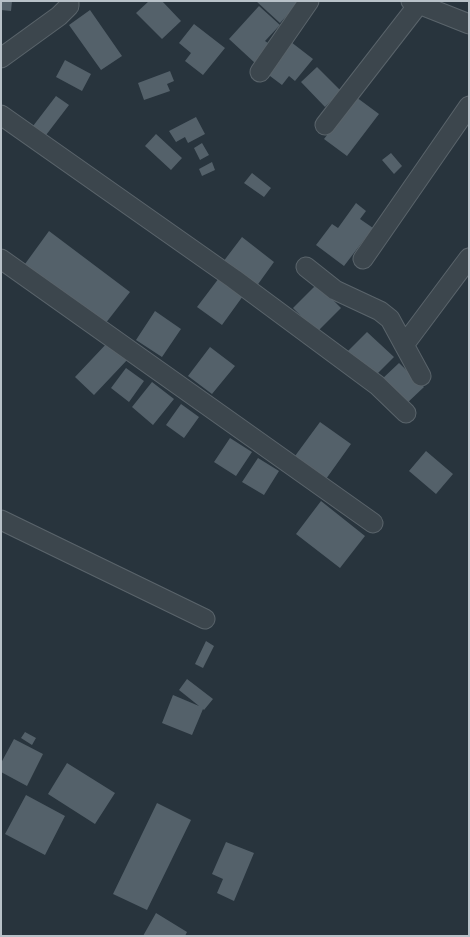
<!DOCTYPE html>
<style>
body{margin:0}
#map{position:relative;width:470px;height:937px;overflow:hidden;background:#28343d;font-family:"DM Sans",sans-serif}
canvas{display:block}
.frame{position:absolute;inset:0;border:2px solid #b8c1c8;pointer-events:none}
</style>
<div id="map">
<canvas width="470" height="937"></canvas>
<div class="frame"></div>
</div>
<script>
const c = document.querySelector('canvas').getContext('2d');
c.lineJoin = 'round';
function fill(path, color) {
  c.fillStyle = color;
  c.fill(path, 'evenodd');
}
function shape(rows) {
  const path = new Path2D();
  for (const r of rows) {
    path.moveTo(r[0], r[1]);
    for (let i = 2; i < r.length; i += 2) path.lineTo(r[i], r[i + 1]);
  }
  return path;
}
function trace(path, color, width, dash) {
  c.strokeStyle = color;
  c.lineWidth = width;
  c.lineCap = dash ? 'butt' : 'round';
  c.setLineDash(dash || []);
  c.stroke(path);
}
const building = shape([
 [1,1,12,1,11,11,1,10],
 [149,1,162,1,181,21,162,39,136,13],
 [256,1,300,1,280,23],
 [259,6,280,25,265,41,271,45,255,63,229,39],
 [90,10,122,56,101,70,69,25],
 [194,24,225,48,203,75,185,61,191,53,179,43],
 [291,42,313,59,295,81,289,76,282,85,266,73],
 [65,60,91,74,82,91,56,77],
 [317,67,341,91,325,107,301,82],
 [170,71,174,81,167,84,170,91,144,100,138,83],
 [56,96,69,105,43,139,30,130],
 [356,97,379,114,347,156,324,139],
 [196,117,205,134,188,143,185,137,176,142,169,131],
 [156,134,182,158,171,170,145,146],
 [202,143,209,155,200,160,194,148],
 [391,153,402,166,394,174,382,160],
 [212,162,215,170,202,176,199,169],
 [252,173,271,188,264,197,244,183],
 [356,203,366,211,360,219,373,228,344,266,316,245,332,224,338,228],
 [49,231,130,292,105,324,25,264],
 [242,237,274,262,256,287,223,262],
 [219,278,243,296,222,325,197,307],
 [317,284,341,308,317,332,293,308],
 [155,311,181,329,162,357,136,340],
 [367,332,394,357,374,377,347,352],
 [109,341,128,359,94,395,75,377],
 [210,347,235,366,212,394,188,376],
 [399,363,424,387,405,405,381,380],
 [126,368,144,381,129,402,111,388],
 [152,382,174,399,153,425,132,407],
 [181,404,199,417,184,438,166,425],
 [320,422,351,444,326,479,295,456],
 [230,438,252,452,236,476,214,462],
 [426,451,453,474,436,494,409,471],
 [258,458,279,471,264,495,242,482],
 [321,501,365,536,340,568,296,534],
 [206,641,214,646,203,668,195,664],
 [187,679,213,699,204,710,203,709,192,735,162,723,173,695,199,706,179,690],
 [25,732,36,738,32,745,21,738],
 [14,739,43,754,27,786,1,772,1,763],
 [67,763,115,793,95,824,48,794],
 [26,795,65,816,45,855,5,834],
 [157,803,191,820,147,910,113,894],
 [226,842,254,853,234,901,217,893,223,879,212,874],
 [156,913,187,932,185,936,143,936]
]);
const minor = shape([
 [411,1,469,24],
 [1,58,59,16,69,6,69,1],
 [260,72,309,1],
 [1,115,234,279,377,385,406,413],
 [325,125,418,5],
 [1,259,373,523],
 [363,259,469,106],
 [306,267,335,290,380,311,390,319,421,376],
 [404,345,469,258],
 [1,520,205,619]
]);
fill(building, '#54616a');
trace(minor, '#5a646b', 21);
trace(minor, '#3c464d', 19);
</script>
